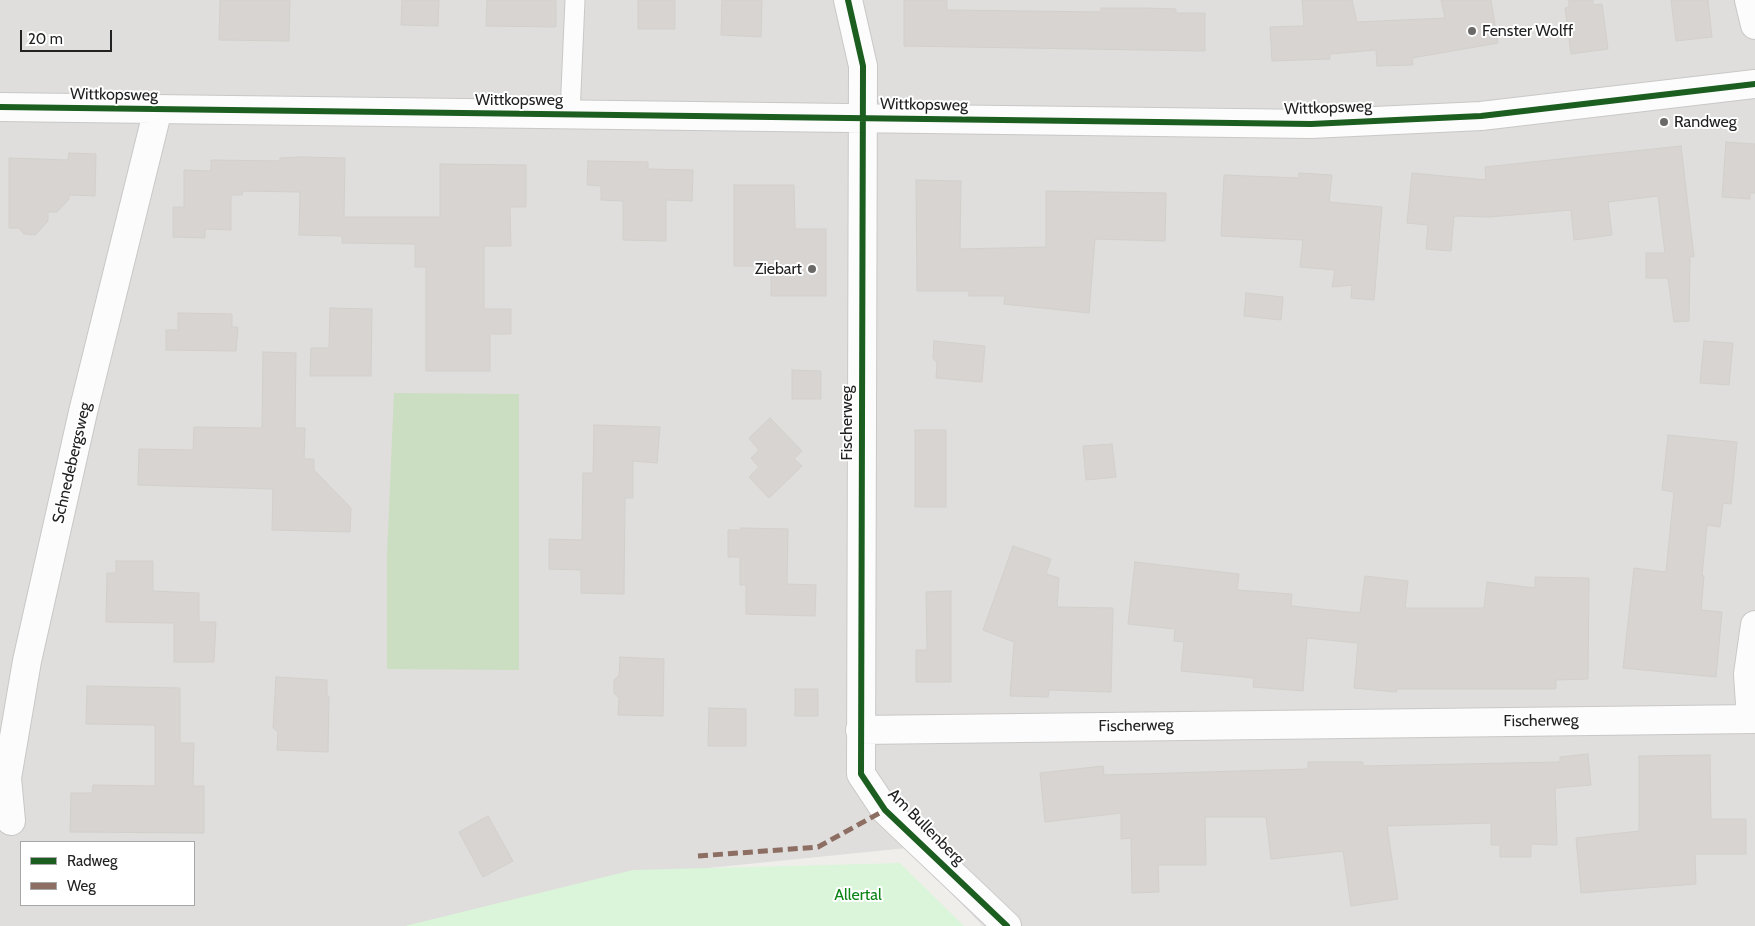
<!DOCTYPE html>
<style>
body{margin:0}
#map{position:relative;width:1755px;height:926px;overflow:hidden;background:#f0eeeb;font-family:Cabin,sans-serif}
canvas{display:block}
.legend{position:absolute;left:20px;top:841px;width:175px;height:65px;box-sizing:border-box;background:#fff;border:1px solid #a7a7a7;margin:0;padding:6px 9px;list-style:none;font-size:15px;color:#222}
.legend li{display:flex;align-items:center;gap:10px;height:25px}
.legend b{width:25px;border:1px solid #a7a7a7}
.scale{position:absolute;left:20px;top:30px;width:92px;height:22px;box-sizing:border-box;border:2px solid #222;border-top:0;padding-left:6px;font-size:15px;line-height:18px;white-space:nowrap;color:#222;-webkit-text-stroke:4px #fff;paint-order:stroke}
</style>
<div id="map">
<canvas width="1755" height="926"></canvas>
<ul class="legend">
<li><b style="height:6px;background:#1b5e20"></b>Radweg</li>
<li><b style="height:6px;background:#8d6e63"></b>Weg</li>
</ul>
<div class="scale">20 m</div>
</div>
<script>
const c = document.querySelector('canvas').getContext('2d');
c.lineJoin = 'round';
function fill(path, color) {
  c.fillStyle = color;
  c.fill(path, 'evenodd');
}
function shape(rows) {
  const path = new Path2D();
  for (const r of rows) {
    path.moveTo(r[0], r[1]);
    for (let i = 2; i < r.length; i += 2) path.lineTo(r[i], r[i + 1]);
  }
  return path;
}
function trace(path, color, width, dash) {
  c.strokeStyle = color;
  c.lineWidth = width;
  c.lineCap = dash ? 'butt' : 'round';
  c.setLineDash(dash || []);
  c.stroke(path);
}
function label(font, color, halo, rows, align = 'center') {
  c.font = font + ' Cabin,sans-serif';
  c.lineWidth = 4;
  c.setLineDash([]);
  c.textBaseline = 'middle';
  c.strokeStyle = halo;
  c.fillStyle = color;
  for (const [text, x, y, turn = 0] of rows) {
    c.save();
    c.translate(x, y);
    c.rotate((+turn || 0) * Math.PI / 180);
    c.textAlign = isNaN(turn) ? turn : align;
    if (halo) c.strokeText(text, 0, 0);
    c.fillText(text, 0, 0);
    c.restore();
  }
}
const residential = shape([
 [0,0,1755,0,1755,926,983,926,907,848,639,875,422,926,0,926],
 [21,842,194,842,194,905,21,905]
]);
const forest = shape([
 [394,393,519,394,519,670,387,669,387,554]
]);
const park = shape([
 [900,863,964,926,405,926,633,870]
]);
const building = shape([
 [220,0,290,0,289,41,219,40,220,0],
 [402,0,439,0,438,26,401,25,402,0],
 [487,0,556,0,556,27,486,26,487,0],
 [638,0,675,0,675,29,638,29,638,0],
 [722,0,762,0,761,37,721,35,722,0],
 [904,0,947,0,947,10,1101,12,1101,8,1144,8,1176,9,1176,13,1205,13,1205,51,904,46,904,0],
 [1302,0,1352,0,1357,22,1445,18,1441,0,1491,0,1498,43,1412,58,1413,65,1377,66,1376,50,1330,54,1330,59,1272,61,1270,27,1304,26,1302,0],
 [1569,0,1593,0,1593,5,1602,4,1608,49,1571,54,1565,8,1569,7,1569,0],
 [1671,0,1708,0,1712,37,1676,41,1671,0],
 [1726,142,1755,144,1755,193,1750,193,1750,199,1722,197,1726,142],
 [1681,146,1694,257,1690,256,1689,321,1674,322,1668,278,1646,278,1646,253,1665,253,1658,196,1608,202,1612,235,1574,240,1571,210,1490,217,1454,216,1451,251,1426,249,1428,225,1407,223,1412,173,1486,180,1485,167,1681,146],
 [69,153,96,154,95,196,69,195,69,199,57,212,48,212,48,221,35,235,24,234,19,228,9,228,9,158,68,160,69,153],
 [300,157,345,158,344,217,440,217,440,164,526,165,526,207,510,207,511,246,484,246,484,309,511,309,511,334,490,334,490,371,426,371,426,267,415,267,415,244,342,243,342,236,299,235,300,192,243,191,242,195,231,195,231,230,205,229,205,238,173,237,173,207,184,207,184,170,211,171,211,160,280,161,280,158,300,157],
 [588,161,648,162,648,169,693,170,692,201,666,200,666,241,623,240,623,201,601,200,601,186,587,185,588,161],
 [1299,173,1332,175,1329,202,1382,207,1374,300,1351,298,1352,285,1332,287,1335,270,1300,267,1303,240,1221,236,1224,175,1299,178,1299,173],
 [916,180,961,181,960,249,1046,247,1046,191,1166,193,1165,241,1095,239,1089,313,1004,304,1005,296,969,296,969,291,917,291,916,180],
 [734,185,794,185,795,229,826,229,826,296,771,296,771,266,734,266,734,185],
 [1246,293,1283,297,1281,320,1244,316,1246,293],
 [330,308,372,309,371,376,310,376,311,348,329,348,330,308],
 [178,313,232,314,232,327,238,327,236,351,166,350,166,330,178,330,178,313],
 [934,341,985,346,982,382,936,378,937,363,933,358,934,341],
 [1704,341,1733,343,1729,385,1700,383,1704,341],
 [263,352,296,353,295,428,305,428,304,459,314,459,314,470,351,508,350,532,272,530,273,489,138,485,139,449,193,450,194,427,262,428,263,352],
 [792,370,821,371,821,399,792,399,792,370],
 [770,418,802,451,794,459,802,466,769,498,749,477,759,467,751,458,759,450,749,438,770,418],
 [594,425,660,427,657,463,633,461,633,498,625,498,624,594,581,593,581,570,549,569,549,539,582,540,583,473,593,473,594,425],
 [915,430,946,430,946,507,915,507,915,430],
 [1668,435,1737,442,1731,504,1723,503,1720,527,1707,525,1702,575,1704,576,1701,610,1722,612,1716,677,1623,668,1634,568,1666,572,1674,492,1662,490,1668,435],
 [1112,444,1116,477,1086,480,1083,446,1112,444],
 [741,528,788,529,787,584,816,585,815,616,746,614,746,585,740,585,740,557,728,557,728,530,741,530,741,528],
 [1013,546,1051,559,1046,574,1059,578,1057,607,1113,608,1111,692,1049,690,1048,697,1010,696,1014,642,983,630,1013,546],
 [116,561,153,561,153,591,199,593,199,622,216,622,214,662,174,662,174,623,106,622,107,573,116,573,116,561],
 [1135,562,1239,574,1237,590,1292,594,1291,606,1360,613,1365,576,1408,581,1405,608,1484,608,1487,582,1535,588,1535,577,1589,578,1588,679,1556,680,1556,689,1397,689,1396,692,1354,688,1358,643,1307,638,1303,691,1253,687,1254,678,1181,671,1184,642,1174,641,1175,629,1128,624,1135,562],
 [951,591,951,682,916,682,916,650,927,650,926,592,951,591],
 [620,657,664,659,663,716,618,715,619,698,614,693,614,680,619,676,620,657],
 [276,677,327,680,327,696,329,696,328,752,277,750,278,732,273,728,276,677],
 [87,686,180,688,180,743,194,743,193,786,204,786,204,833,70,832,71,793,92,793,93,785,155,786,155,725,86,724,87,686],
 [795,689,818,689,818,716,795,716,795,689],
 [709,708,746,709,746,746,708,746,709,708],
 [1588,754,1591,785,1555,788,1557,845,1531,844,1531,857,1500,857,1500,845,1491,845,1491,823,1387,826,1398,899,1351,906,1343,851,1271,859,1266,817,1205,817,1206,865,1158,865,1159,892,1132,893,1131,838,1121,839,1121,813,1045,822,1040,773,1103,766,1104,775,1308,769,1308,762,1363,762,1363,766,1560,762,1560,757,1588,754],
 [1710,755,1711,819,1746,819,1746,854,1695,854,1696,884,1581,893,1576,838,1639,831,1639,756,1710,755],
 [488,816,513,861,483,877,459,832,488,816]
]);
const service = shape([
 [570,114,575,0]
]);
const minor = shape([
 [848,0,863,66,861,774,885,810,1007,926],
 [1749,0,1755,25],
 [0,107,1311,124,1481,116,1755,84],
 [1751,719,1748,674,1755,625],
 [860,730,1755,719],
 [11,821,7,778,27,661,83,412,158,109]
]);
const quiet = shape([
 [698,856,818,847,885,810]
]);
const cycleway = shape([
 [848,0,863,66,861,774,885,810,1007,926],
 [0,107,1311,124,1481,116,1755,84]
]);
const markers = [
 [1472,31,5,"#6a6968"],
 [1664,122,5,"#6a6968"],
 [812,269,5,"#6a6968"]
];
const poiNames = [
 ["Fenster Wolff",1482,31],
 ["Randweg",1674,122],
 ["Ziebart",802,269,"right"]
];
const streetNames = [
 ["Wittkopsweg",114,95,1],
 ["Wittkopsweg",519,100],
 ["Wittkopsweg",924,105,1],
 ["Wittkopsweg",1328,108,-2],
 ["Fischerweg",847,423,-90],
 ["Schnedebergsweg",72,463,-77],
 ["Fischerweg",1541,721,-1],
 ["Fischerweg",1136,726,-1],
 ["Am Bullenberg",926,827,45]
];
const parkNames = [
 ["Allertal",858,895]
];
fill(residential, '#dfdedc');
fill(forest, '#cbdec1');
fill(park, '#daf5da');
fill(building, '#d7d4d2');
trace(building, '#d3d0cc', 1);
trace(service, '#c9c8c7', 21);
trace(minor, '#c9c8c7', 30);
trace(service, '#fdfcfc', 19);
trace(minor, '#fdfcfc', 28);
trace(quiet, '#8d6e63', 5, [10, 5]);
trace(cycleway, '#1b5e20', 6);
for (const [x, y, r, color] of markers) {
  const dot = new Path2D();
  dot.arc(x, y, r, 0, 2 * Math.PI);
  c.fillStyle = color;
  c.fill(dot);
  trace(dot, '#fff', 2);
}
label('16px', '#222', '#fff', poiNames, 'left');
label('16px', '#222', '#fff', streetNames);
label('16px', '#0c8416', '#fff', parkNames);
</script>
